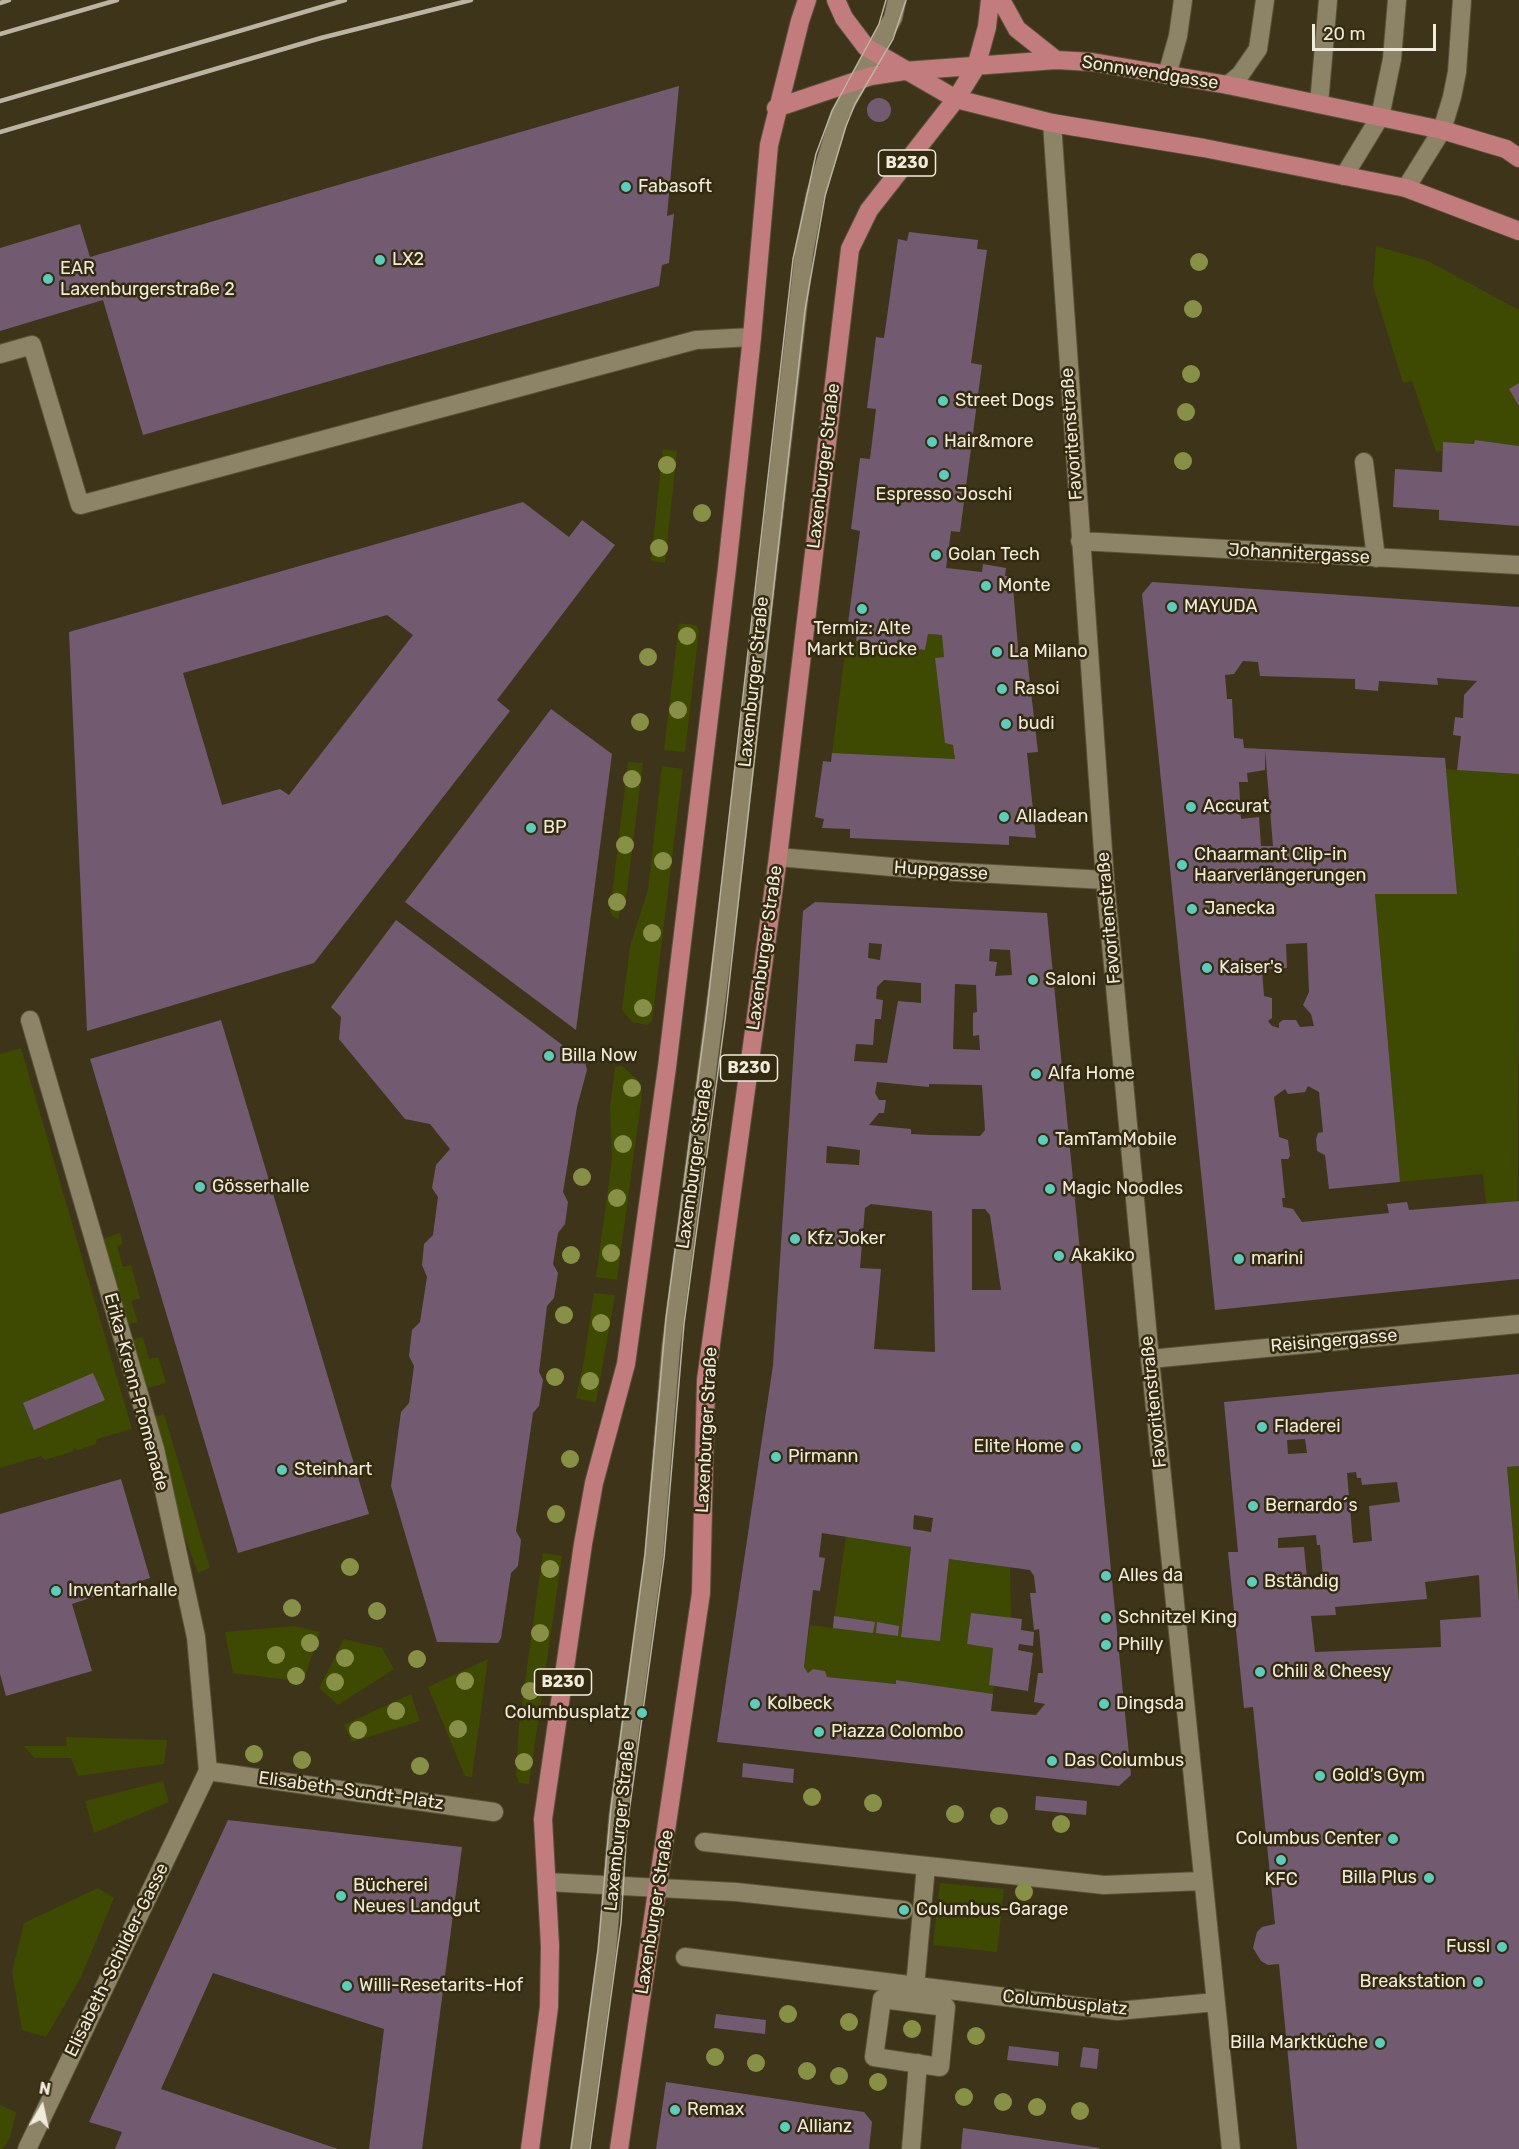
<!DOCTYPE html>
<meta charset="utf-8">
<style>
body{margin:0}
#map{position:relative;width:1519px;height:2149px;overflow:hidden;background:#3d341a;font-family:Rubik,sans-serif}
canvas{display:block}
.north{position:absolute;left:12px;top:2077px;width:60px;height:60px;-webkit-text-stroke:4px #332a10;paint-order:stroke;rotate:9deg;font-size:16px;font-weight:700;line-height:24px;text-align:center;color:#f1ebdc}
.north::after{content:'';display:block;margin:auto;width:21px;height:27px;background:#f1ebdc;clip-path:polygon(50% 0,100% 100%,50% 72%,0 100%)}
.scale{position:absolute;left:1312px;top:24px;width:124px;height:27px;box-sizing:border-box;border:3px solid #f1ebdc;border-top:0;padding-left:8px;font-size:18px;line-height:21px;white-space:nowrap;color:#f1ebdc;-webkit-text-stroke:4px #332a10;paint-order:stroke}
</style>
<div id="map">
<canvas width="1519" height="2149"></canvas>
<div class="north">N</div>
<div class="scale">20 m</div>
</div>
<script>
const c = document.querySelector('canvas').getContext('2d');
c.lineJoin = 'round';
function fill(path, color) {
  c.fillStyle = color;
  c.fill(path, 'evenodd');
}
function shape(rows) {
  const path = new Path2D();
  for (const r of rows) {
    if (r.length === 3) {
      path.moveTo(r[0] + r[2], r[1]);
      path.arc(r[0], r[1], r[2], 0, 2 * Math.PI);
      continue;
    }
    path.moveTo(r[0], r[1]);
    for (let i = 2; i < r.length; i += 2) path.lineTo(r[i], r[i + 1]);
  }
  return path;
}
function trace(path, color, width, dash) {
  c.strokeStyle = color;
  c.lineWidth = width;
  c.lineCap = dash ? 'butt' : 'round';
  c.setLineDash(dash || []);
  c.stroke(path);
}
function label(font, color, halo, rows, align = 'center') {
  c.font = font + ' Rubik,sans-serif';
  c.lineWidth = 5;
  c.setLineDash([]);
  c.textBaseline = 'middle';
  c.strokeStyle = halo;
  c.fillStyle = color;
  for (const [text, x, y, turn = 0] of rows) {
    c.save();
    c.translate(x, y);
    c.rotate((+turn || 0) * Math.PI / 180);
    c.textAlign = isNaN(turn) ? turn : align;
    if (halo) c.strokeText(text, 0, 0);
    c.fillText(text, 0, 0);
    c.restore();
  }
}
const green = shape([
 [1376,246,1428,261,1519,310,1519,446,1475,440,1474,444,1444,442,1442,451,1436,452,1412,381,1403,383,1373,286],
 [663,449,677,451,665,563,651,561],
 [679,623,696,625,699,630,685,752,664,750],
 [928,634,942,635,944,657,935,658,945,743,953,745,955,759,832,753,846,646,855,647,856,641,925,650],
 [628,762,643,763,627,891,618,919,612,916,610,911],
 [662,766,683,769,652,1021,647,1025,632,1022,622,1010,630,946,648,890],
 [1446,769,1519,774,1518,1201,1486,1204,1483,1174,1400,1182,1375,894,1457,894],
 [21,1048,132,1429,97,1439,96,1444,78,1450,73,1448,74,1451,45,1460,41,1456,0,1468,0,1054],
 [621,1065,638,1080,642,1094,617,1280,596,1277,612,1159,610,1108,615,1068],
 [120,1233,123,1244,117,1246,123,1267,131,1265,140,1298,131,1301,138,1322,126,1325,100,1240],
 [594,1293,615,1295,596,1403,576,1398,584,1360],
 [143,1337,149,1359,158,1357,166,1383,144,1389,130,1340],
 [164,1414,210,1568,198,1573,171,1499,152,1417],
 [1519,1466,1519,1602,1507,1467],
 [846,1536,911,1547,901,1636,940,1640,949,1559,1010,1567,1011,1618,971,1613,967,1644,993,1648,989,1685,994,1686,993,1694,897,1680,896,1684,827,1677,825,1671,813,1669,808,1673,804,1667,810,1625,833,1628],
 [543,1553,562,1556,529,1784,519,1783,516,1775,519,1724],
 [295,1626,320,1632,303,1682,233,1673,225,1632],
 [344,1639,382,1648,394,1669,338,1705,319,1688],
 [488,1659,472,1777,465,1776,428,1687],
 [411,1694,420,1721,352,1742,344,1725],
 [66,1737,167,1740,164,1764,78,1776,71,1758,35,1758,23,1746,67,1746],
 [163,1781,169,1802,94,1833,85,1801],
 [940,1883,1004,1889,997,1952,933,1945],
 [98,1888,114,1898,81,1977,46,2037,22,2030,12,1972,24,1923],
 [0,2105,16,2112,10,2138,3,2149,0,2149]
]);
const building = shape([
 [679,86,667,216,674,214,669,263,662,265,659,286,143,435,103,300,0,331,0,248,80,224,90,257],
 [879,110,12],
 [909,232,978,240,977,249,987,250,971,363,982,365,960,532,951,531,946,568,982,572,983,564,1006,568,1005,576,1012,576,1019,658,1027,657,1038,752,1027,753,1036,838,1009,836,1009,845,850,838,850,829,822,828,824,819,815,817,823,761,831,762,832,753,955,759,953,745,945,743,935,658,944,657,942,635,928,634,925,650,856,641,857,632,847,631,860,531,851,529,860,458,870,459,876,409,867,408,876,337,884,338,898,239,907,241],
 [1519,383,1519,406,1509,389],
 [1475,440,1519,446,1519,526,1439,520,1439,510,1393,507,1395,469,1442,472,1443,442,1474,444],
 [523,502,569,537,582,520,615,545,497,700,510,711,314,963,87,1031,69,632],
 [387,615,413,635,289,795,280,789,222,805,183,673],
 [1152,582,1519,607,1519,774,1457,770,1461,736,1453,735,1455,717,1463,718,1464,695,1477,681,1437,678,1438,685,1379,681,1378,691,1355,689,1355,679,1260,676,1258,662,1243,661,1234,674,1225,675,1227,699,1232,699,1234,738,1243,739,1244,748,1445,758,1457,894,1375,894,1400,1182,1329,1189,1325,1155,1317,1151,1316,1139,1318,1133,1323,1132,1319,1092,1308,1086,1305,1092,1288,1094,1285,1089,1274,1097,1279,1137,1288,1140,1290,1156,1288,1159,1281,1159,1285,1198,1282,1198,1283,1207,1293,1209,1302,1222,1389,1213,1387,1204,1407,1202,1409,1210,1519,1201,1519,1279,1215,1310,1142,594],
 [1265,750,1273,846,1261,846,1259,817,1241,819,1239,782,1248,782,1247,773,1265,770],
 [1307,943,1309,992,1303,1005,1311,1014,1314,1026,1300,1027,1296,1020,1283,1020,1279,1023,1279,1028,1272,1026,1268,1021,1272,1018,1272,998,1264,996,1262,969,1287,968,1286,944],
 [551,709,612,754,576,1030,405,902],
 [815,902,1047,913,1131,1775,1119,1786,717,1742,773,1365,803,911],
 [869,943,882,944,880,960,868,958],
 [990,949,1010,950,1012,975,995,976,997,962,989,961],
 [884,980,921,983,921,1003,898,1001,887,1063,854,1061,856,1044,873,1045,875,1019,881,1019,883,1000,876,999,877,987],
 [955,984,976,985,977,1012,973,1013,973,1036,979,1035,980,1050,953,1049],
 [877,1082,929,1087,929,1084,982,1085,985,1130,980,1136,930,1135,911,1134,911,1129,869,1125,879,1113,884,1113,886,1100,879,1100,875,1093],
 [827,1146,860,1150,859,1165,826,1163],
 [871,1204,932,1211,935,1352,874,1349,881,1269,860,1268,865,1208],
 [972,1209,985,1209,990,1215,1001,1290,972,1290],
 [914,1515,933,1518,931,1532,913,1529],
 [822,1533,911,1547,901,1637,940,1641,949,1559,1030,1570,1034,1576,1036,1593,1030,1593,1034,1630,1039,1629,1043,1673,1038,1673,1034,1702,1045,1704,1036,1715,991,1711,993,1694,896,1680,896,1684,827,1677,825,1671,813,1669,808,1673,804,1667,813,1590,820,1591,825,1558,819,1557],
 [396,920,585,1062,587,1070,577,1107,563,1192,568,1202,565,1224,558,1233,553,1264,558,1273,554,1298,547,1306,539,1372,543,1380,539,1406,533,1413,516,1531,521,1540,518,1566,511,1573,501,1638,498,1643,437,1642,391,1486,401,1412,409,1403,414,1366,409,1356,412,1330,420,1322,427,1277,422,1265,424,1244,433,1235,438,1197,432,1188,436,1165,450,1149,430,1124,405,1119,339,1039,341,1017,331,1007],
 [221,1020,369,1514,238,1553,90,1059],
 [93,1373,105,1400,34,1430,23,1403],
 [1519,1374,1519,1466,1507,1467,1519,1602,1519,2149,1297,2149,1279,1964,1268,1965,1261,1961,1253,1948,1257,1932,1262,1927,1275,1924,1253,1707,1244,1708,1228,1552,1238,1552,1224,1402],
 [1305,1439,1307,1453,1288,1454,1287,1440],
 [1356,1472,1357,1478,1361,1478,1362,1485,1397,1482,1400,1502,1369,1506,1372,1541,1353,1543,1347,1473],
 [1316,1535,1317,1545,1320,1545,1323,1577,1307,1578,1304,1547,1278,1548,1278,1538],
 [1479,1575,1481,1617,1440,1620,1441,1647,1315,1652,1311,1616,1336,1615,1335,1607,1427,1599,1425,1582],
 [121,1479,150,1578,72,1604,92,1671,6,1696,0,1674,0,1514],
 [971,1613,1022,1619,1021,1630,1034,1632,1033,1646,1019,1644,1018,1650,1033,1653,1028,1691,989,1685,993,1648,967,1644],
 [834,1616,875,1622,873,1633,833,1628],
 [877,1622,899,1626,898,1636,876,1633],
 [743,1763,794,1769,793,1783,742,1777],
 [1036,1796,1087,1801,1086,1815,1035,1810],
 [228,1820,462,1847,422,2149,369,2149,384,2029,213,1973,161,2089,338,2149,115,2149,122,2132,89,2122],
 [716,2014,766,2020,765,2034,714,2028],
 [1009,2046,1059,2052,1058,2066,1007,2060],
 [1083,2047,1099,2049,1097,2069,1080,2067],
 [666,2082,864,2112,872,2122,869,2149,656,2149],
 [963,2128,1100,2148,1099,2149,961,2149]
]);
const minor = shape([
 [1167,75,1178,36,1183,0],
 [1228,85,1240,75,1258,49,1265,0],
 [1319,104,1328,0],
 [1052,123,1105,880,1150,1359,1231,2149],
 [1344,176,1380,117,1392,59,1397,0],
 [1406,188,1442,130,1452,97,1457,72,1462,0],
 [0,354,32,345,80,505,696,340,752,337],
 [1364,462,1376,558],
 [1080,541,1519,565],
 [778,857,938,871,1105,880],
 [30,1020,155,1449,196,1637,208,1771],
 [1150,1359,1519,1324],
 [208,1771,494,1812],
 [704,1842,1104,1885,1202,1881],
 [547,1882,736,1892,904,1910],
 [685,1957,1117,2011,1216,2002],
 [914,1998,926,1866],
 [882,1999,946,2007,940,2067,874,2057,882,1999],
 [27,2149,208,1771],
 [580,2149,607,1951,618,1817,654,1555,671,1347,727,918,804,253,815,196,840,114,893,18,897,0],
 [911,2149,918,2063]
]);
const major = shape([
 [836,0,844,18,866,47,956,99,1052,123,1204,148,1406,188,1519,231],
 [1001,0,1017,29,1056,60],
 [776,108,871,76,904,71,1056,60,1092,62,1228,85,1442,130,1506,149,1519,158],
 [530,2149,549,2007,550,1946,543,1819,583,1544,594,1483,626,1364,667,1067,727,568,752,337,769,145,800,21,807,0],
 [619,2149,701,1593,706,1380,778,857,850,249,869,210,956,99,976,67,987,27,990,0]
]);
const tram = shape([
 [571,2149,598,1950,611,1808,645,1554,666,1318,706,1019,793,259,816,154,832,111,879,24,886,0],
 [590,2149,621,1923,627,1827,664,1558,684,1324,725,1020,805,310,825,196,846,126,855,104,893,39,906,0]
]);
const rail = shape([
 [0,3,9,0],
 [0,34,117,0],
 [0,101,345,0],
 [0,132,321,38,471,0]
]);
const trees = [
 [1199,262],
 [1193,309],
 [1191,374],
 [1186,412],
 [1183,461],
 [667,465],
 [702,513],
 [659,548],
 [687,636],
 [648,657],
 [678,710],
 [640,722],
 [632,779],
 [625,845],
 [663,861],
 [617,902],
 [652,933],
 [643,1008],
 [632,1088],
 [623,1144],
 [582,1177],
 [617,1198],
 [611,1253],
 [571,1255],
 [564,1315],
 [601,1323],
 [555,1377],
 [590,1381],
 [570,1459],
 [556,1514],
 [350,1567],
 [550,1569],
 [292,1608],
 [377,1611],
 [540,1633],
 [310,1643],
 [276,1655],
 [345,1658],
 [417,1659],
 [296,1676],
 [465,1681],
 [335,1682],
 [530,1691],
 [396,1711],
 [458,1729],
 [358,1730],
 [254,1754],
 [302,1760],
 [524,1762],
 [420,1766],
 [812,1797],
 [873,1803],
 [955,1814],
 [999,1816],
 [1061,1824],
 [1024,1892],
 [788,2014],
 [849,2022],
 [912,2029],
 [976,2036],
 [715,2057],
 [756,2063],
 [807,2071],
 [839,2076],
 [878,2082],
 [964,2097],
 [1003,2102],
 [1037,2107],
 [1080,2111]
];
const markers = [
 [626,187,6,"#5bcebb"],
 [380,260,6,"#5bcebb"],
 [48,279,6,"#5bcebb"],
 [943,401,6,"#5bcebb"],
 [932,442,6,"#5bcebb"],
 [944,475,6,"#5bcebb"],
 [936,555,6,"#5bcebb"],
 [986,586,6,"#5bcebb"],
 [1172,607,6,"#5bcebb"],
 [862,609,6,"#5bcebb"],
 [997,652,6,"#5bcebb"],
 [1002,689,6,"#5bcebb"],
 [1006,724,6,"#5bcebb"],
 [1191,807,6,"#5bcebb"],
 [1004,817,6,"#5bcebb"],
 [531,828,6,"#5bcebb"],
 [1182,865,6,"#5bcebb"],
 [1192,909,6,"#5bcebb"],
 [1207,968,6,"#5bcebb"],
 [1033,980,6,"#5bcebb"],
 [549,1056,6,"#5bcebb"],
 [1036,1074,6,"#5bcebb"],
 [1043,1140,6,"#5bcebb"],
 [200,1187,6,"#5bcebb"],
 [1050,1189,6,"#5bcebb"],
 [795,1239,6,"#5bcebb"],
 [1059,1256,6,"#5bcebb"],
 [1239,1259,6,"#5bcebb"],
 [1262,1427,6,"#5bcebb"],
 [1076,1447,6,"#5bcebb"],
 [776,1457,6,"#5bcebb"],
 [282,1470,6,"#5bcebb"],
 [1253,1506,6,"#5bcebb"],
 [1106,1576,6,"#5bcebb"],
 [1252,1582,6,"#5bcebb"],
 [56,1591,6,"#5bcebb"],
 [1106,1618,6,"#5bcebb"],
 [1106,1645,6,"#5bcebb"],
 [1260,1672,6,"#5bcebb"],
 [755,1704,6,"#5bcebb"],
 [1104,1704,6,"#5bcebb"],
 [642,1713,6,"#5bcebb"],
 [819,1732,6,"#5bcebb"],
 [1052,1761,6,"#5bcebb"],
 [1320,1776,6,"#5bcebb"],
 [1393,1839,6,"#5bcebb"],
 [1281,1860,6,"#5bcebb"],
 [1429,1878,6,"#5bcebb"],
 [341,1896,6,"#5bcebb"],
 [904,1910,6,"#5bcebb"],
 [1502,1947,6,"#5bcebb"],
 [1478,1982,6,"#5bcebb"],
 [347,1986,6,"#5bcebb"],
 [1380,2043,6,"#5bcebb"],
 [675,2110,6,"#5bcebb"],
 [785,2127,6,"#5bcebb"]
];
const shields = [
 [907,163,57],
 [749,1068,57],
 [563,1682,57]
];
const shieldNames = [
 ["B230",907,163],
 ["B230",749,1068],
 ["B230",563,1682]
];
const streetNames = [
 ["Sonnwendgasse",1150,73,9],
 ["Favoritenstraße",1072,434,-94],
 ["Laxenburger Straße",824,466,-83],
 ["Johannitergasse",1299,554,3],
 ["Laxemburger Straße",754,682,-84],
 ["Huppgasse",941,871,4],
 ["Favoritenstraße",1109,918,-95],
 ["Laxenburger Straße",765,948,-82],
 ["Laxemburger Straße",695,1164,-82],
 ["Reisingergasse",1334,1341,-5],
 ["Erika-Krenn-Promenade",136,1392,75],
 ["Favoritenstraße",1154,1402,-96],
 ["Laxenburger Straße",707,1430,-87],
 ["Elisabeth-Sundt-Platz",351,1791,8],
 ["Laxemburger Straße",620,1826,-84],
 ["Laxenburger Straße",655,1912,-81],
 ["Elisabeth-Schilder-Gasse",117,1960,-64],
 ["Columbusplatz",1065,2003,6]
];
const poiNames = [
 ["Fabasoft",638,187],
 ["LX2",392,260],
 ["EAR",60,269],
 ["Laxenburgerstraße 2",60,290],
 ["Street Dogs",955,401],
 ["Hair&more",944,442],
 ["Espresso Joschi",944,495,"center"],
 ["Golan Tech",948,555],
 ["Monte",998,586],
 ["MAYUDA",1184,607],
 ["Termiz: Alte",862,629,"center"],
 ["Markt Brücke",862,650,"center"],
 ["La Milano",1009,652],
 ["Rasoi",1014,689],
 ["budi",1018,724],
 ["Accurat",1203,807],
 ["Alladean",1016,817],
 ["BP",543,828],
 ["Chaarmant Clip-in",1194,855],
 ["Haarverlängerungen",1194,876],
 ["Janecka",1204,909],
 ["Kaiser's",1219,968],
 ["Saloni",1045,980],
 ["Billa Now",561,1056],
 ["Alfa Home",1048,1074],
 ["TamTamMobile",1055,1140],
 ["Gösserhalle",212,1187],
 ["Magic Noodles",1062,1189],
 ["Kfz Joker",807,1239],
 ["Akakiko",1071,1256],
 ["marini",1251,1259],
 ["Fladerei",1274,1427],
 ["Elite Home",1064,1447,"right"],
 ["Pirmann",788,1457],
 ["Steinhart",294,1470],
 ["Bernardo´s",1265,1506],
 ["Alles da",1118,1576],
 ["Bständig",1264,1582],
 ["Inventarhalle",68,1591],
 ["Schnitzel King",1118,1618],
 ["Philly",1118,1645],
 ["Chili & Cheesy",1272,1672],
 ["Kolbeck",767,1704],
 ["Dingsda",1116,1704],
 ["Columbusplatz",630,1713,"right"],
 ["Piazza Colombo",831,1732],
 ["Das Columbus",1064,1761],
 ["Gold’s Gym",1332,1776],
 ["Columbus Center",1381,1839,"right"],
 ["Billa Plus",1417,1878,"right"],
 ["KFC",1281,1880,"center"],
 ["Bücherei",353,1886],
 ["Neues Landgut",353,1907],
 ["Columbus-Garage",916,1910],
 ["Fussl",1490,1947,"right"],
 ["Breakstation",1466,1982,"right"],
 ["Willi-Resetarits-Hof",359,1986],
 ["Billa Marktküche",1368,2043,"right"],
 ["Remax",687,2110],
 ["Allianz",797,2127]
];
fill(green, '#3e4a01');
fill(building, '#725b70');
trace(minor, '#59523b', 20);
trace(major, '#59523b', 20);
trace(minor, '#8d8367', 18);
trace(major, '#c27c7d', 18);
trace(tram, '#bbb4a2', 1.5);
trace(rail, '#bbb4a2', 4.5);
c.fillStyle = '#879045';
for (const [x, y] of trees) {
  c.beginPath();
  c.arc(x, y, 9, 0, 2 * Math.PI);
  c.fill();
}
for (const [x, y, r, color] of markers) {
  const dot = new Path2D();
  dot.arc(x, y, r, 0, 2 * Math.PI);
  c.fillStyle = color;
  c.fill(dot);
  trace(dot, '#332a10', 2);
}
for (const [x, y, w] of shields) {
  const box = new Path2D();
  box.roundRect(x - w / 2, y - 13, w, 26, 4.5);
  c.fillStyle = '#332a10';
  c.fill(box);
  trace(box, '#f1ebdc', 1.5);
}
label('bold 16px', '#f1ebdc', null, shieldNames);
label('18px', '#f1ebdc', '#332a10', streetNames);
label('18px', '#f1ebdc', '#332a10', poiNames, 'left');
</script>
